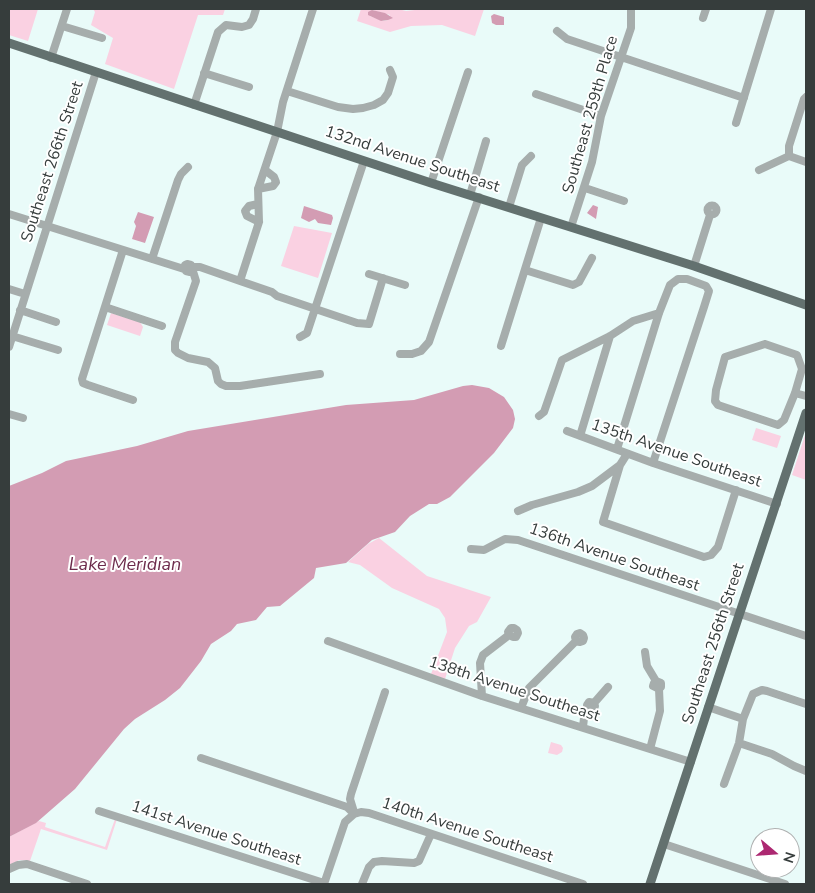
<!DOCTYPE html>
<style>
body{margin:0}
#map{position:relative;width:815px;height:893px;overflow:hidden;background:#e9fbf9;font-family:"Nunito Sans",sans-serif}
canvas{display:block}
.frame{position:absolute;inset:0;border:10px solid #363d3c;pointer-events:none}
.north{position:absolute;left:750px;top:828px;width:50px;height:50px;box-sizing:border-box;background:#fff;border:1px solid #afb1b1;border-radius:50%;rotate:108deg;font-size:14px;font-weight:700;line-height:20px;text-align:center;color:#363d3c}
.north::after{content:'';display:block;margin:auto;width:18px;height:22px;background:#ac2871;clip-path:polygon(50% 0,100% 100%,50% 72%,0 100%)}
</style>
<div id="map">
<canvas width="815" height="893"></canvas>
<div class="frame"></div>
<div class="north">N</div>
</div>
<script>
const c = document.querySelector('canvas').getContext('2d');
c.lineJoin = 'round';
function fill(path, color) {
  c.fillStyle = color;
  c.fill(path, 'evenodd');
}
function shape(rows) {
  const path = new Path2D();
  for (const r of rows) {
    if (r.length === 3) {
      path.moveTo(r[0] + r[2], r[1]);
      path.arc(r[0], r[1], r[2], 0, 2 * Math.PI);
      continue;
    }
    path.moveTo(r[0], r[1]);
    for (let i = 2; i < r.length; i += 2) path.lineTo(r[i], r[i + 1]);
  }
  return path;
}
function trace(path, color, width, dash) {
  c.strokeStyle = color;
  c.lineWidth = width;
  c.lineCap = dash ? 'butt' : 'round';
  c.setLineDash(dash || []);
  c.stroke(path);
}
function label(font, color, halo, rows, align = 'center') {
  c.font = font + ' "Nunito Sans",sans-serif';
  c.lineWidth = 4;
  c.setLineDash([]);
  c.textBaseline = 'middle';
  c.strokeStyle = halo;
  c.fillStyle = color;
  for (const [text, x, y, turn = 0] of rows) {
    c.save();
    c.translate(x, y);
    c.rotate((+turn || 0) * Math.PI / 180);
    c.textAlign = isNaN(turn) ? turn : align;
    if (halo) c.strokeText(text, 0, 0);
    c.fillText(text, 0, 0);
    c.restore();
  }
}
const green = shape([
 [9,9,38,9,28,41,9,35],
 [93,9,225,9,223,15,198,15,174,89,105,64,113,38,91,25,95,12],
 [361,9,398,9,406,11,423,9,484,9,475,36,442,25,411,26,390,32,357,21],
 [372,10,390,15,388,20,383,21,370,16],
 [294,226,332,233,318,278,281,266],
 [111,313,140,322,143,327,140,336,107,325],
 [756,428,781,436,777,448,752,440],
 [806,432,806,480,792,475],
 [379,538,427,576,491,597,477,622,469,626,455,648,445,679,431,674,447,632,445,618,439,609,392,588,360,565,348,562,368,544],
 [551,742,561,745,563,748,562,752,557,755,548,753],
 [115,819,117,819,107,850,41,829,30,861,19,860,9,866,9,837,39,821,46,823,45,827,105,847]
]);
const water = shape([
 [372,10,385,13,393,18,388,20,381,21,368,15,368,12],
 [494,14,504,17,504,25,496,25,492,23,491,16],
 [593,205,598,207,596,219,587,213],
 [304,206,332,215,333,218,331,225,318,223,315,219,309,222,301,218],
 [138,212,154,217,145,243,132,239,136,226,134,222],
 [472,385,489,388,504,397,513,410,515,419,513,428,494,453,450,497,437,504,429,504,410,516,395,532,372,540,346,563,316,568,314,578,280,606,267,607,256,620,237,624,231,631,211,644,201,661,180,688,165,700,135,719,124,729,75,789,36,823,9,837,9,486,42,473,66,461,137,446,188,431,346,405,414,400,463,386]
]);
const minor = shape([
 [703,18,706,9],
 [62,26,102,38],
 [557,31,567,39,744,98],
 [51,58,67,9],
 [204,73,249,87],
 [287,91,338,107,353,109,363,108,374,105,383,100,388,93,393,77,390,70],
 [536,94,601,116],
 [194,105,218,32,226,25,242,27,249,25,253,19,256,9],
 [736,123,771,9],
 [789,156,789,146,804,99,806,97],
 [759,170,789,156,806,162],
 [431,183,468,72],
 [585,188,624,201],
 [258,189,273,186,276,182,274,177,265,170],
 [470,195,486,141],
 [258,204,249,206,245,211,247,216,259,222],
 [712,210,4.5],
 [509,207,522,165,531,156],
 [9,214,184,269],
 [571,227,592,162,601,116,631,28,631,9],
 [123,250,82,379,83,383,88,385,133,400],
 [152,259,178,180,181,174,188,167],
 [694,266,710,215],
 [193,267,200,267,240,281,272,292,277,296,357,323,369,324,383,278],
 [192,270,190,272,186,271,184,268,185,265,187,264,191,265,196,281,175,342,175,350,178,353,188,358,208,362,215,368,218,381,221,384,226,386,240,386,320,374],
 [525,270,573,285,579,282,592,258],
 [369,274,405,285],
 [240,281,259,222,258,189,277,132,283,102,313,9],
 [9,289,25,294],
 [105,307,162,326],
 [20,310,56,322],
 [12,336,58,350],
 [300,337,307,333,364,161],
 [765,344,797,355,802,369,795,393,784,420,778,425,718,405,715,401,716,390,725,357,765,344],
 [501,346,541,218],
 [9,347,96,72],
 [400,354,412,354,421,351,429,342,479,197],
 [795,393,806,396],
 [9,414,23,418],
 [539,416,544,412,562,360,610,336,633,321,659,313],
 [567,431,653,463,777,504],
 [580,436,610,336],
 [617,449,659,313,670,285,678,279,687,279,706,286,709,291,704,307,653,463],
 [620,465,603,522,704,557,711,555,718,547,736,490],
 [518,511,532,505,578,492,592,486,620,465,627,454],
 [471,549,484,550,505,539,518,540,806,636],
 [328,641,482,696,691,762],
 [645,652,647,666,656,681,661,683,661,687,659,689,653,686,654,683,656,681],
 [482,696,480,663,483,655,509,635,513,637,516,637,518,633,517,630,514,628,511,628,508,632,509,635],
 [594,703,608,687],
 [708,707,743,719],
 [521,708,529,688,576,641,575,637,577,634,580,633,583,635,584,638,583,641,580,642,576,641],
 [583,727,584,718,588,710,587,705,589,702,594,703,595,706,594,709,591,711,588,710],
 [739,743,772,754,794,766,806,771],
 [650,749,660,711,659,689],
 [201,758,347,807,354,814],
 [724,784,739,743,743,719,753,694,762,690,767,691,806,704],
 [99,811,324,883],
 [354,812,350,799,351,794,385,692],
 [664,844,785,884],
 [9,869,18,865,27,864,87,884],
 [324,884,345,822,354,814,361,812,369,813,583,884],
 [362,884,369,867,374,862,382,861,414,863,419,861,431,834]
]);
const major = shape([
 [9,43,431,183,694,266,806,305],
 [650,884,806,413]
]);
const streetNames = [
 ["Southeast 259th Place",591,115,-74],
 ["132nd Avenue Southeast",412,160,18],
 ["Southeast 266th Street",53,162,-72],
 ["135th Avenue Southeast",676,454,19],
 ["136th Avenue Southeast",614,558,19],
 ["Southeast 256th Street",714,644,-72],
 ["138th Avenue Southeast",514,690,18],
 ["140th Avenue Southeast",467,831,18],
 ["141st Avenue Southeast",216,834,18]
];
const waterNames = [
 ["Lake Meridian",125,566]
];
fill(green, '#fad1e2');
fill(water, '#d39cb3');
trace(minor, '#a6adac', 8);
trace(major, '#63716f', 9);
label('16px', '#363d3c', '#fff', streetNames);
label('italic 18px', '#6c2a4b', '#fff', waterNames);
</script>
